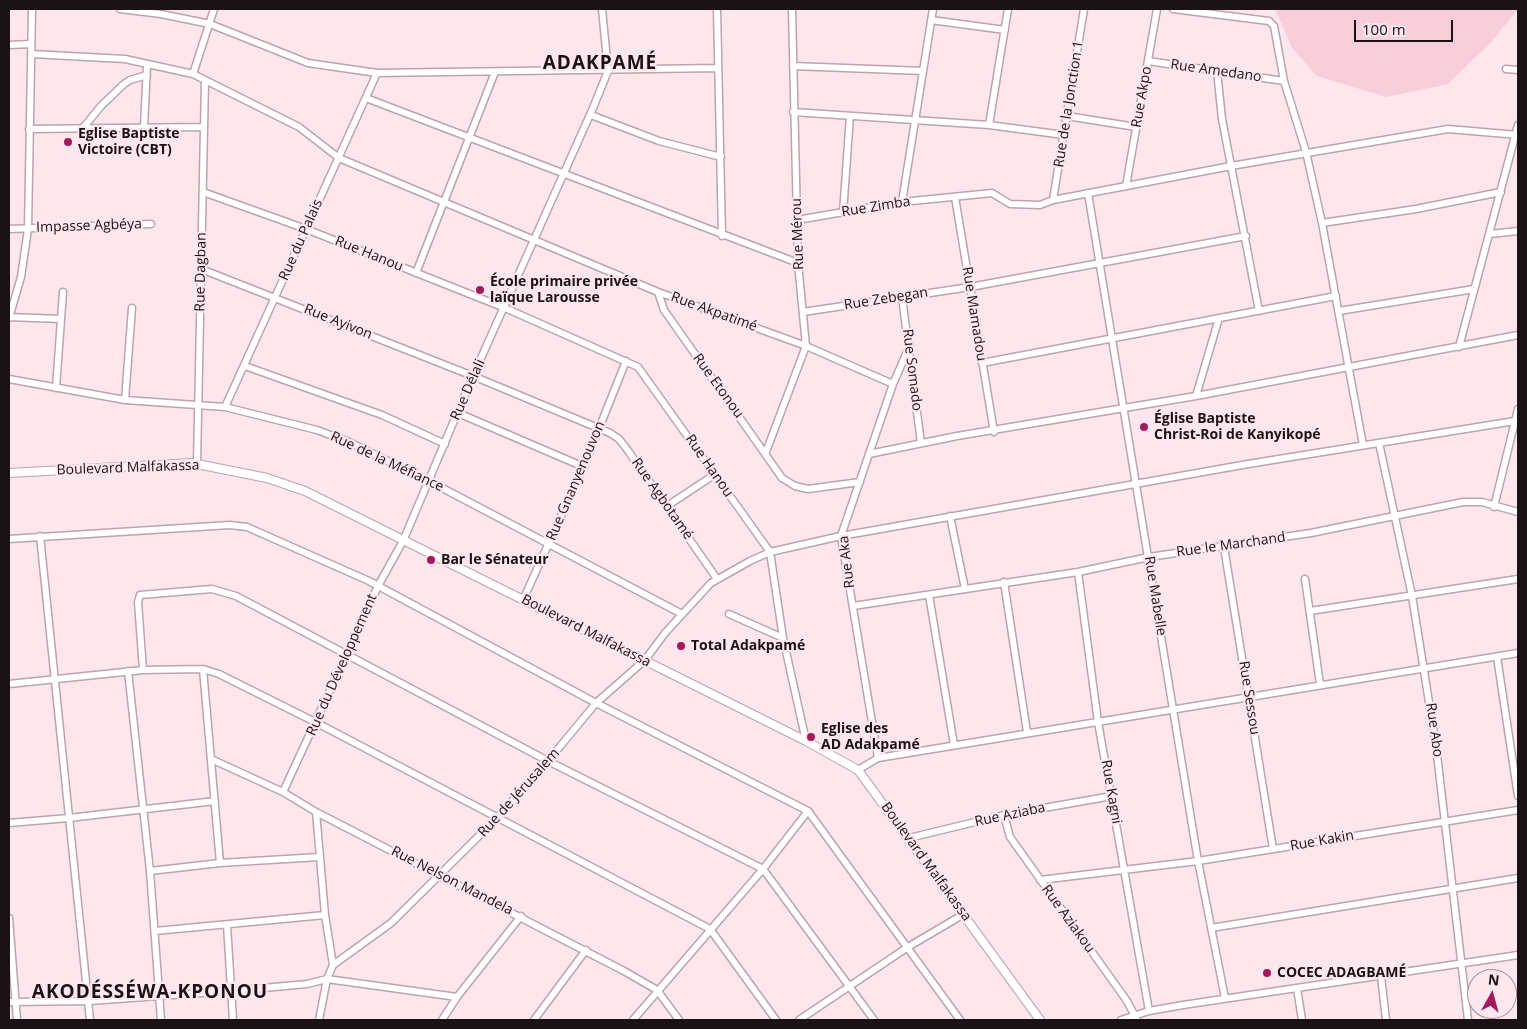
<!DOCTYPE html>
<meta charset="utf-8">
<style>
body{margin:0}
#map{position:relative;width:1527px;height:1029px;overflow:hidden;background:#fde7ed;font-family:"Open Sans",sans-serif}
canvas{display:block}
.frame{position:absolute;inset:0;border:10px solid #1b1215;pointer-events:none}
.north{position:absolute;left:1467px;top:969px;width:50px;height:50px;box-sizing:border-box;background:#fde7ed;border:1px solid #a39297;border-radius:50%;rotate:7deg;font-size:14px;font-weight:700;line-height:20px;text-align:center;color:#1b1215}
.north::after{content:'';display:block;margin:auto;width:18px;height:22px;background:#a6185c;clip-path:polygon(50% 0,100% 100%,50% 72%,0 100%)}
.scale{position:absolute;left:1354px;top:20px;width:99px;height:22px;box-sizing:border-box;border:2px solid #1b1215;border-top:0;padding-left:6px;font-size:15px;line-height:18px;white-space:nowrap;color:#1b1215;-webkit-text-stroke:4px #fde7ed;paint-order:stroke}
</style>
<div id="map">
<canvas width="1527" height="1029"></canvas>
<div class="frame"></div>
<div class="north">N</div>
<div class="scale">100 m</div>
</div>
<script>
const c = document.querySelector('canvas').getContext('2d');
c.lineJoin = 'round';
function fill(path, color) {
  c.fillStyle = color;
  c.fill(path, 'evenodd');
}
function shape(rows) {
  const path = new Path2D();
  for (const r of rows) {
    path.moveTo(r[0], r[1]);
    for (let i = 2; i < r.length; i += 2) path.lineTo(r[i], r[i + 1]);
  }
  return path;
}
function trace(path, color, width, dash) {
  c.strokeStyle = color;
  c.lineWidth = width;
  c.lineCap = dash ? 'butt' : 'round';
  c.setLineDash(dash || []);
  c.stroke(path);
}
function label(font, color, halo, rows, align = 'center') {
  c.font = font + ' "Open Sans",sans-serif';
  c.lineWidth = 4.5;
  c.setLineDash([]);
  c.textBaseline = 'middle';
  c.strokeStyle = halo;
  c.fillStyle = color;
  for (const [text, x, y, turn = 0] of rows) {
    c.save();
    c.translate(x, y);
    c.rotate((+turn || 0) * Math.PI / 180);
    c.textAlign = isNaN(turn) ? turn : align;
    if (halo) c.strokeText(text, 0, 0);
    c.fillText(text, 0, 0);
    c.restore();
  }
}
const green = shape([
 [1275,9,1518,9,1492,41,1448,84,1386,97,1317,76,1292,48]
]);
const minor = shape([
 [120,9,161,14,210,24,308,63,377,73,718,68],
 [717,9,722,236],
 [1173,9,1269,21,1274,26,1284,81,1306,152,1322,223,1363,445],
 [931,20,1005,30],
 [9,45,31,44],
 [31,54,125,59,193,74,299,127,339,158,658,292,806,346,893,384],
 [1148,61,1284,81],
 [793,66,923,71],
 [1506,69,1518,70],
 [1217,71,1222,119,1259,311],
 [193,74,214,9],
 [366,98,798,263],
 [793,112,989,125,1064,135],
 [591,115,659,141,721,157],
 [1067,116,1136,127],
 [989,125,1008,9],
 [144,127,147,65],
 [83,128,101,106,124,84,130,80,147,75],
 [29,129,204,127],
 [1126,186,1157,9],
 [203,192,306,229,505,308,638,367,770,552,783,638,806,741],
 [1088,193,1198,861,1225,998],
 [955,197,994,432],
 [1053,200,1084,9],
 [902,202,933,9],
 [843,213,850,116],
 [797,220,902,202,992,193,1010,204,1040,205,1053,200,1231,166,1448,129,1518,135],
 [1322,223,1416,209,1501,192],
 [9,229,151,224],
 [1490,234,1518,231],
 [201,269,473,376,610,433,619,439,629,452,717,579],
 [416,273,495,72],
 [658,292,664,310,782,478,795,486,808,489,860,482],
 [902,297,921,443],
 [1339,311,1474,289],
 [803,312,970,287,1246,236],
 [9,317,60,319],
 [9,318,21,277,28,229,32,9],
 [1459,347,1518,125],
 [982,363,1336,296],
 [245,366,382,415,445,444],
 [9,379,125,400,225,407,317,430,349,442,429,481,682,614],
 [56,388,63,292],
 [1196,396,1219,318],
 [125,400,132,308],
 [225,407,377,73],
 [458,413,584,467],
 [1379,443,1412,596,1436,746,1468,1020],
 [766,452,806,346,798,263,792,9],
 [869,454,957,436,1196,396,1518,335],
 [197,463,205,81],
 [667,506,714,475],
 [1494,507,1518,409],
 [950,516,965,589],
 [40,536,90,1020],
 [9,539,230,525,247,527,369,581,596,703,808,811,960,1020],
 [1224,547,1273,849],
 [1078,572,1098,722,1149,1011],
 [1305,579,1320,684],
 [1004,582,1027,732],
 [929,595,954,745],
 [523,600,586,461,626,361],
 [853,606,1078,572,1149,557,1311,533,1463,502,1482,502,1518,512],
 [1310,611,1518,579],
 [729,614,783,638],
 [1497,657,1518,796],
 [203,669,220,863],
 [143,670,138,602,140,595,212,589,236,596,548,761,763,869,874,1020],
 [128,671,150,871,161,1020],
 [9,684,143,670,203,669,219,674,317,723,710,929,776,1020],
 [878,758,841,536,893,384,910,345],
 [211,759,283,792,316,812,624,971,657,990,679,1020],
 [858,770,878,758,1518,653],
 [283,792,378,586,403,541,473,376,593,108,608,71,602,9],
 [316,812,325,915,333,965,327,979,319,1020],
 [1004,815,1010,837,1127,1001,1137,1020],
 [9,823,69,818,215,801],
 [909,838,1004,815,1112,796],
 [150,871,220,863,319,857],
 [1040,880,1198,861,1518,810],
 [9,918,17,1020],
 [227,925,233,1020],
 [1211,928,1518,878],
 [155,931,325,915],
 [333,965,391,923,498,817,548,761,596,703,645,660,665,633,711,583,750,561,770,552,841,536,1248,464,1515,421],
 [1381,976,1386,1020],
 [1297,988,1302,1020],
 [9,1002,89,1001,230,991,307,984,327,979,457,997],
 [442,1020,457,997,521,916],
 [534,1020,586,950],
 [633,1020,763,869,808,811],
 [799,1020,908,947,964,914],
 [1121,1020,1149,1011,1183,1005,1518,955]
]);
const tertiary = shape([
 [9,473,192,463,267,478,305,491,806,741,858,770,1040,1020]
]);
const markers = [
 [68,142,5,"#a6185c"],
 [480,290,5,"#a6185c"],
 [1144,427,5,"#a6185c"],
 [431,560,5,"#a6185c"],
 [681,646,5,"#a6185c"],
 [811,737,5,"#a6185c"],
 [1267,973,5,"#a6185c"]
];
const streetNames = [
 ["Rue Amedano",1216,71,8],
 ["Rue Akpo",1142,97,-80],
 ["Rue de la Jonction 1",1069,104,-81],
 ["Rue Zimba",876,207,-9],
 ["Impasse Agbéya",89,226,-2],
 ["Rue Mérou",798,234,-92],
 ["Rue du Palais",301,240,-66],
 ["Rue Hanou",369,254,22],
 ["Rue Dagban",201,272,-89],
 ["Rue Zebegan",886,299,-9],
 ["Rue Akpatimé",714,312,20],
 ["Rue Mamadou",974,314,81],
 ["Rue Ayivon",338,322,22],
 ["Rue Somado",912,370,83],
 ["Rue Etonou",718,386,54],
 ["Rue Délali",468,390,-66],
 ["Rue de la Méfiance",387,462,25],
 ["Rue Hanou",709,466,55],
 ["Boulevard Malfakassa",128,468,-2],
 ["Rue Gnanyenouvon",576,481,-67],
 ["Rue Agbotamé",662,499,55],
 ["Rue le Marchand",1231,545,-8],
 ["Rue Aka",847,562,-97],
 ["Rue Mabelle",1155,596,81],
 ["Boulevard Malfakassa",586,631,27],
 ["Rue du Développement",342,665,-66],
 ["Rue Sessou",1249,698,81],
 ["Rue Abo",1434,730,82],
 ["Rue Kagni",1111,792,80],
 ["Rue de Jérusalem",519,793,-48],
 ["Rue Aziaba",1010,815,-12],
 ["Rue Kakin",1322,841,-10],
 ["Boulevard Malfakassa",926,862,54],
 ["Rue Nelson Mandela",452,881,27],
 ["Rue Aziakou",1068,919,54]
];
const poiNames = [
 ["Eglise Baptiste",78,134],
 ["Victoire (CBT)",78,150],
 ["École primaire privée",490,282],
 ["laïque Larousse",490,298],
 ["Église Baptiste",1154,419],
 ["Christ-Roi de Kanyikopé",1154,435],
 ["Bar le Sénateur",441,560],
 ["Total Adakpamé",691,646],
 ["Eglise des",821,729],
 ["AD Adakpamé",821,745],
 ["COCEC ADAGBAMÉ",1277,973]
];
const districtNames = [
 ["ADAKPAMÉ",600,64],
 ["AKODÉSSÉWA-KPONOU",150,993]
];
fill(green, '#f6cdd9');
trace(minor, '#bda3aa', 9);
trace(tertiary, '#bda3aa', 10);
trace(minor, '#fff', 6);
trace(tertiary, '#fff', 8);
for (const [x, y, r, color] of markers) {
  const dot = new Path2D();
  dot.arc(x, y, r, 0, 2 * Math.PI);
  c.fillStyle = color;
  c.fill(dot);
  trace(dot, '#fde7ed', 2);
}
label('14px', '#1b1215', '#fde7ed', streetNames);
label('bold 14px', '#1b1215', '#fde7ed', poiNames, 'left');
c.letterSpacing = '1px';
label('bold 19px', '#1b1215', '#fde7ed', districtNames);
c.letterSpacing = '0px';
</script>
